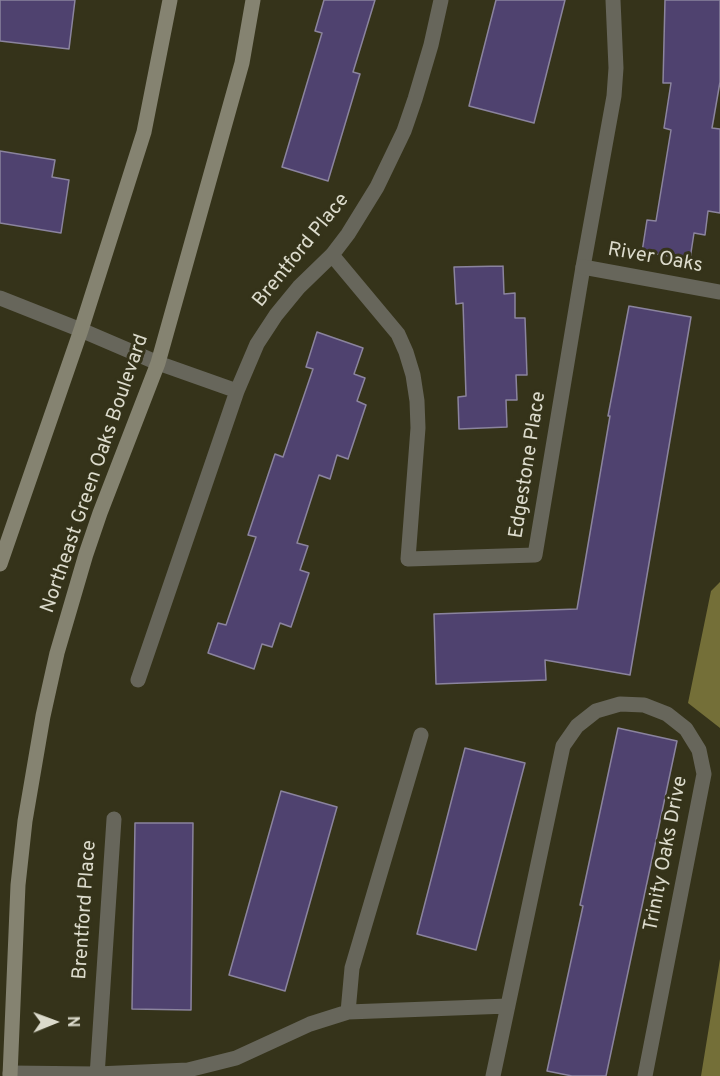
<!DOCTYPE html>
<style>
body{margin:0}
#map{position:relative;width:720px;height:1076px;overflow:hidden;background:#35331a;font-family:Overpass,sans-serif}
canvas{display:block}
.north{position:absolute;left:24px;top:992px;width:60px;height:60px;-webkit-text-stroke:4px #35331a;paint-order:stroke;rotate:89deg;font-size:16px;font-weight:700;line-height:24px;text-align:center;color:#dcdbcc}
.north::after{content:'';display:block;margin:auto;width:21px;height:27px;background:#dcdbcc;clip-path:polygon(50% 0,100% 100%,50% 72%,0 100%)}
</style>
<div id="map">
<canvas width="720" height="1076"></canvas>
<div class="north">N</div>
</div>
<script>
const c = document.querySelector('canvas').getContext('2d');
c.lineJoin = 'round';
function fill(path, color) {
  c.fillStyle = color;
  c.fill(path, 'evenodd');
}
function shape(rows) {
  const path = new Path2D();
  for (const r of rows) {
    path.moveTo(r[0], r[1]);
    for (let i = 2; i < r.length; i += 2) path.lineTo(r[i], r[i + 1]);
  }
  return path;
}
function trace(path, color, width, dash) {
  c.strokeStyle = color;
  c.lineWidth = width;
  c.lineCap = dash ? 'butt' : 'round';
  c.setLineDash(dash || []);
  c.stroke(path);
}
function label(font, color, halo, rows, align = 'center') {
  c.font = font + ' Overpass,sans-serif';
  c.lineWidth = 6;
  c.setLineDash([]);
  c.textBaseline = 'middle';
  c.strokeStyle = halo;
  c.fillStyle = color;
  for (const [text, x, y, turn = 0] of rows) {
    c.save();
    c.translate(x, y);
    c.rotate((+turn || 0) * Math.PI / 180);
    c.textAlign = isNaN(turn) ? turn : align;
    if (halo) c.strokeText(text, 0, 0);
    c.fillText(text, 0, 0);
    c.restore();
  }
}
const forest = shape([
 [720,582,720,728,688,703,711,591],
 [720,959,720,1076,701,1076]
]);
const building = shape([
 [0,0,75,0,69,49,0,41,0,0],
 [324,0,375,0,353,72,360,74,328,181,282,167,322,33,315,31,324,0],
 [496,0,565,0,534,123,469,106,496,0],
 [665,0,720,0,720,82,712,128,720,129,720,213,708,211,705,235,694,233,690,259,642,252,647,220,656,221,671,130,664,128,671,83,663,83,665,0],
 [0,151,55,160,52,177,69,180,61,233,0,223,0,151],
 [503,266,504,294,515,293,515,318,525,318,527,375,516,375,517,400,506,400,507,427,459,429,458,397,466,396,463,303,456,304,454,267,503,266],
 [629,306,691,317,630,675,545,660,546,680,436,684,434,614,577,609,610,416,608,416,629,306],
 [317,332,363,348,354,374,365,378,357,401,366,405,348,459,337,455,330,479,319,475,297,543,308,546,300,570,309,573,291,627,280,623,272,647,262,644,254,669,208,653,218,623,226,625,256,537,248,535,275,454,283,457,313,369,306,367,317,332],
 [618,728,677,741,606,1076,572,1076,547,1071,583,906,580,905,618,728],
 [465,748,525,763,476,950,417,934,465,748],
 [281,791,337,807,285,991,229,975,281,791],
 [135,823,193,823,191,1010,132,1009,135,823]
]);
const lane = shape([
 [332,255,398,334,406,352,413,375,417,401,418,428,408,559,535,555,583,267,614,96,616,68,613,0],
 [158,363,237,391],
 [138,680,237,391,257,344,276,315,299,287,332,255,348,234,377,187,404,131,415,99,431,45,441,0],
 [348,1012,352,968,421,735],
 [10,1073,97,1074,188,1070,236,1058,310,1024,348,1012,508,1006],
 [97,1076,114,819],
 [493,1076,563,746,577,726,596,711,620,704,644,705,667,714,686,729,699,750,704,774,645,1076]
]);
const street = shape([
 [583,267,720,292],
 [0,298,81,330,158,363]
]);
const secondary = shape([
 [0,564,81,330,144,132,170,0],
 [10,1076,18,885,25,821,43,716,57,653,86,554,100,513,158,363,242,63,253,0]
]);
const streetNames = [
 ["Brentford Place",302,251,-51],
 ["River Oaks",655,259,10],
 ["Edgestone Place",529,465,-81],
 ["Northeast Green Oaks Boulevard",96,474,-71],
 ["Trinity Oaks Drive",667,854,-79],
 ["Brentford Place",86,910,-86]
];
fill(forest, '#746f38');
fill(building, '#4f426f');
trace(building, '#8b849e', 1.5);
trace(lane, '#67665b', 15);
trace(street, '#67665b', 15);
trace(secondary, '#858371', 15);
label('20px', '#dcdbcc', '#35331a', streetNames);
</script>
